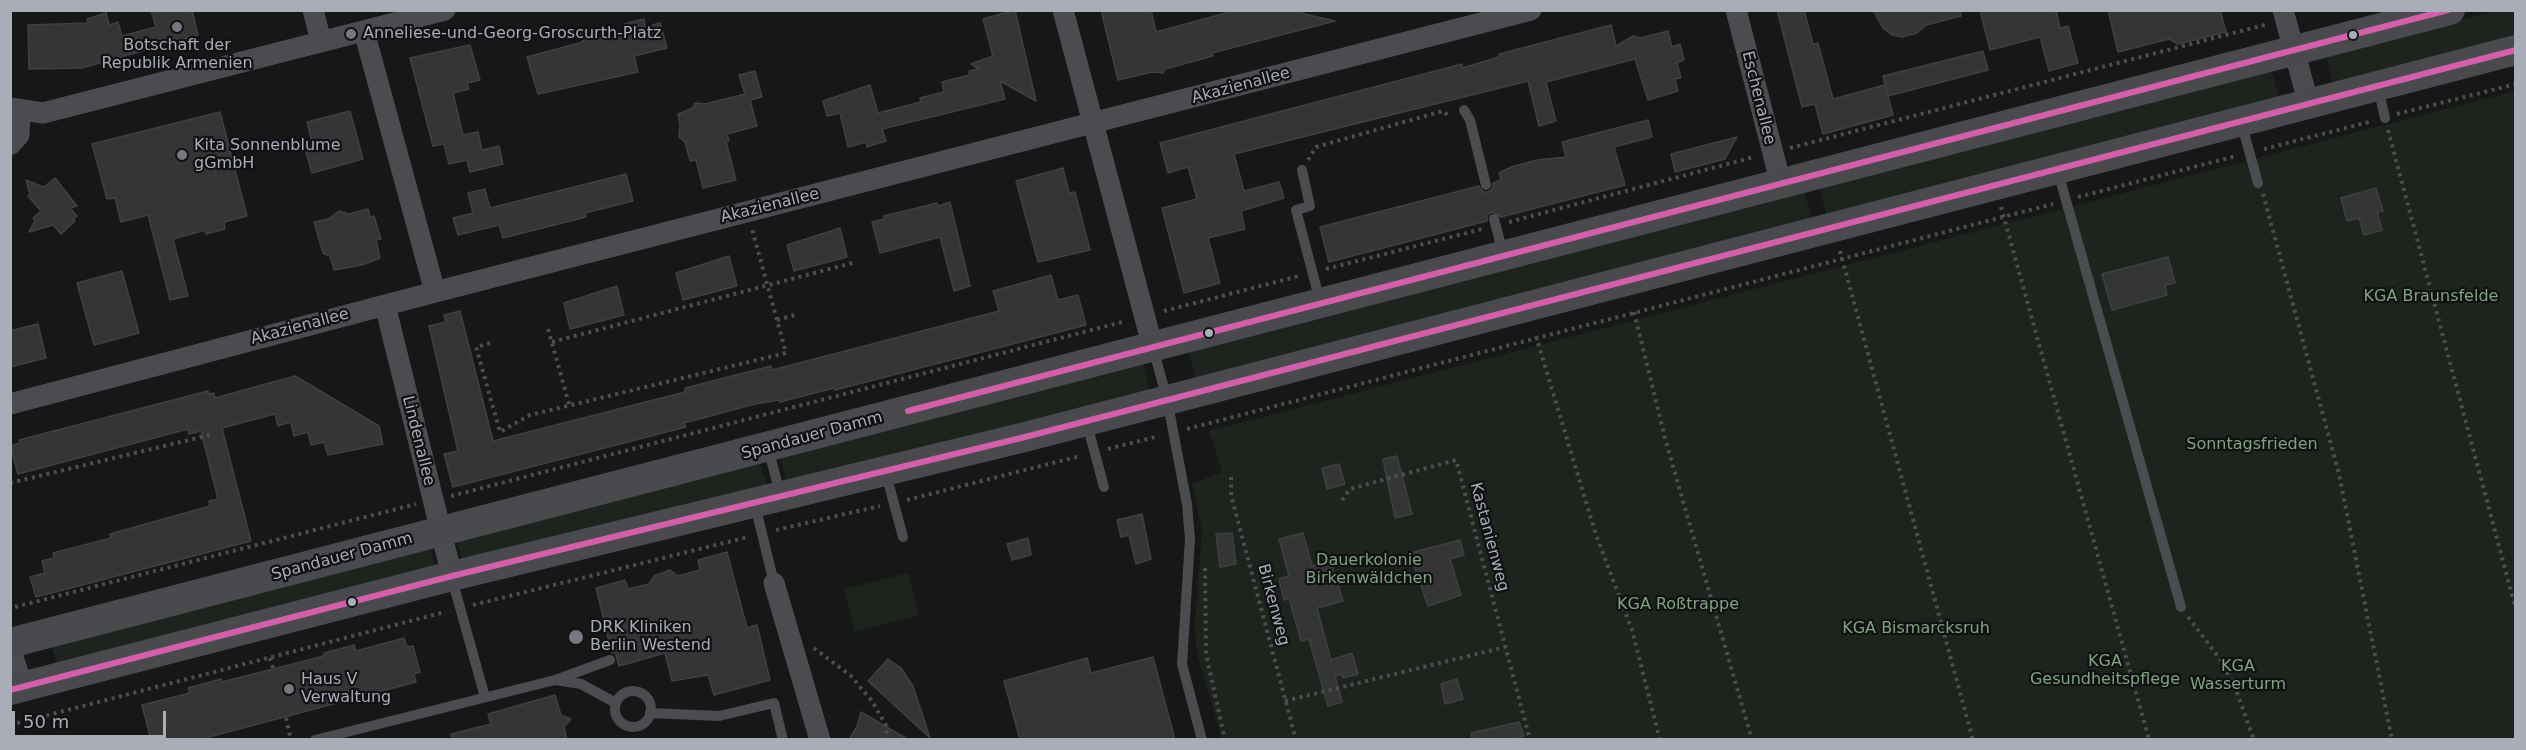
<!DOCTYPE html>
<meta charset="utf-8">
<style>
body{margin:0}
#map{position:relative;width:2526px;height:750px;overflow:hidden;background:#171717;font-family:"DejaVu Sans",sans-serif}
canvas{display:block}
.frame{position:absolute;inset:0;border:12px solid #a8adb8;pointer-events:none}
.scale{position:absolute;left:12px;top:711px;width:154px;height:27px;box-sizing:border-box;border:3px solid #a8adb8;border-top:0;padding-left:8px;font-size:18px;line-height:21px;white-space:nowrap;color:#a8adb8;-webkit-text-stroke:4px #111113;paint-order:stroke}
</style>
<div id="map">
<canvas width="2526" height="750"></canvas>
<div class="frame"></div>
<div class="scale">50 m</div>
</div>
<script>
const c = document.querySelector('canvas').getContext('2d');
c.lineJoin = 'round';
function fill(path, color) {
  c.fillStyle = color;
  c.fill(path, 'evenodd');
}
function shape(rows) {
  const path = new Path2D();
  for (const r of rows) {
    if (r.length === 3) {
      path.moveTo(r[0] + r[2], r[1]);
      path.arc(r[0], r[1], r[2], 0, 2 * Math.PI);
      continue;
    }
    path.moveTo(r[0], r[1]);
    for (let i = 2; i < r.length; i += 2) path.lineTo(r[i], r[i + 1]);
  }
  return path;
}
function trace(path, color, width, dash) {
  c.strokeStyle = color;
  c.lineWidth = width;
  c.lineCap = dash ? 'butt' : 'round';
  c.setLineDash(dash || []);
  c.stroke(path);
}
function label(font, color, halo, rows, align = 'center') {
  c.font = font + ' "DejaVu Sans",sans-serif';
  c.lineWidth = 4.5;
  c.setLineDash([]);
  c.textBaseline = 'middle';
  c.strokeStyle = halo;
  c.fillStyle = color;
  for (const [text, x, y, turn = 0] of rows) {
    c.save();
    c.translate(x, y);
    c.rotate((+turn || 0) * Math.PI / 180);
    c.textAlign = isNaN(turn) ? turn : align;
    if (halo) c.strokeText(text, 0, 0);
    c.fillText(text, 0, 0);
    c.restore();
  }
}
const green = shape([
 [2495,11,2515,11,2515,40,2334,87,2326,55],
 [2271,69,2280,101,1827,218,1819,186],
 [2515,91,2515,739,1222,739,1196,649,1195,622,1202,531,1192,484,1222,472,1209,431],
 [1803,189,1813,221,1197,382,1188,350],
 [1138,361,1144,366,1150,392,788,482,785,479,781,458],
 [759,462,767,485,462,559,457,542],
 [430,549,436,568,57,668,52,645],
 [908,573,919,615,855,632,844,589]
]);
const building = shape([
 [151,10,192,10,198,35,82,68,29,69,28,25,88,23,87,19,106,13,109,25,118,22,122,36,156,27,151,10],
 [1015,10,1036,101,1000,81,1005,99,882,129,886,141,867,147,866,142,848,147,840,113,827,116,823,101,870,85,878,113,921,102,920,98,944,92,942,82,970,75,969,71,979,69,971,64,993,56,983,19,1015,10],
 [1101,10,1151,10,1156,32,1237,10,1303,10,1304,14,1335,21,1212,53,1213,56,1165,69,1163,73,1152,72,1118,80,1101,10],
 [1777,10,1804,10,1813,44,1818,43,1833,99,1885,85,1893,115,1823,134,1815,104,1802,107,1777,10],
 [1873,10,1960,10,1961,16,1926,25,1917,33,1902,37,1892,35,1883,28,1873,10],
 [1980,10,2056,10,2060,28,2068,26,2078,63,2049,71,2040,37,1990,50,1980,10],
 [2108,10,2220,10,2226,32,2178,44,2169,39,2118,52,2108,10],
 [644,19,645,27,660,23,667,48,634,56,638,72,538,94,527,57,583,42,580,33,594,39,626,32,624,24,644,19],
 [1611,25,1616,46,1633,36,1640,38,1668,31,1672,47,1680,44,1684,60,1677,63,1681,78,1675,79,1678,91,1648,100,1635,59,1546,82,1556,121,1539,126,1528,81,1234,154,1244,191,1279,182,1284,198,1241,211,1245,229,1208,238,1220,283,1184,293,1162,208,1197,199,1188,167,1168,173,1160,143,1462,64,1462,68,1499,57,1499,54,1611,25],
 [470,45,480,80,467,83,469,89,453,93,463,135,478,132,482,150,499,146,503,164,470,172,467,160,449,164,444,144,433,146,410,58,470,45],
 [1983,51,1988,70,1888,96,1883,76,1983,51],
 [755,71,762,97,750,100,757,126,727,134,729,141,726,141,736,180,703,188,696,160,690,161,685,142,679,137,680,125,678,114,693,108,695,103,705,104,745,94,739,75,755,71],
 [350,111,363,159,312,173,306,152,314,150,307,122,350,111],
 [220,112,247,216,224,222,225,229,206,234,205,230,173,239,188,296,170,300,148,215,121,222,115,198,107,199,92,144,220,112],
 [1648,120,1652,137,1614,147,1625,185,1501,217,1493,212,1488,214,1487,221,1329,262,1320,227,1479,186,1483,192,1488,192,1493,188,1493,183,1501,180,1499,173,1511,167,1537,160,1566,157,1562,142,1648,120],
 [1737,137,1725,159,1675,172,1671,154,1737,137],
 [1063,168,1069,193,1075,192,1090,250,1038,262,1016,181,1063,168],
 [626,174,633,201,585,213,586,217,503,238,499,225,458,235,453,218,473,213,468,193,485,189,490,208,626,174],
 [55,178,77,206,70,208,77,216,73,219,75,221,61,234,53,225,29,232,35,220,33,218,41,211,28,196,30,194,26,180,44,187,55,178],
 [2376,188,2383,211,2377,212,2382,230,2364,235,2359,218,2347,221,2341,198,2376,188],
 [950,202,970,286,954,291,940,237,880,253,872,222,884,219,884,216,937,203,938,206,950,202],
 [368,209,370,217,374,216,381,239,376,240,380,258,362,265,334,270,330,256,323,253,314,222,328,219,339,211,349,214,368,209],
 [840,228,847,257,794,271,787,245,840,228],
 [729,256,737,286,683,300,676,273,729,256],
 [2168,257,2175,283,2165,285,2167,295,2112,310,2102,274,2168,257],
 [122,271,139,333,94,345,77,283,122,271],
 [1051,275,1058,300,1078,295,1086,325,835,390,834,388,780,402,779,400,755,404,684,423,686,427,453,487,444,454,458,451,429,326,446,322,444,315,460,311,493,441,685,392,685,388,771,366,772,370,999,311,993,291,1051,275],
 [617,286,624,315,570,329,564,303,617,286],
 [38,324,46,358,10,367,10,331,38,324],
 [295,376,379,426,383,444,328,455,324,442,311,445,308,432,294,436,291,422,278,426,275,414,222,428,251,541,36,597,30,577,45,573,42,561,54,558,53,553,111,538,110,534,210,506,209,501,218,499,201,431,189,434,188,429,18,474,10,446,20,443,19,440,208,391,209,394,214,393,215,398,295,376],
 [1397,456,1412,514,1395,518,1383,459,1397,456],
 [1339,464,1345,484,1327,489,1322,468,1339,464],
 [1142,514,1151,559,1136,564,1129,535,1121,537,1117,520,1142,514],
 [1232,533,1236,564,1220,567,1216,534,1232,533],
 [1303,533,1312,566,1330,560,1343,601,1317,608,1331,660,1352,653,1358,674,1343,678,1342,674,1335,676,1342,702,1328,706,1309,639,1301,641,1289,598,1284,600,1279,579,1289,576,1279,539,1303,533],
 [1028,538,1031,555,1012,560,1007,544,1028,538],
 [1460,540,1464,555,1450,559,1461,595,1428,606,1410,553,1460,540],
 [727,552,747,628,757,625,770,680,714,695,708,675,672,681,665,653,619,666,615,652,612,653,596,588,625,580,628,589,649,584,654,576,670,570,678,576,700,570,698,560,727,552],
 [404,638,407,647,413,646,420,672,414,674,416,682,209,737,210,740,151,740,142,705,190,693,188,688,221,679,222,682,324,656,324,653,354,645,356,651,404,638],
 [1153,657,1175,740,1020,740,1004,681,1087,658,1091,673,1153,657],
 [888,659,901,668,913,686,930,738,868,681,888,659],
 [1457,679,1463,699,1445,704,1441,684,1457,679],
 [555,695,561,715,571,719,564,727,567,740,452,740,451,734,491,724,488,714,555,695],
 [861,712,909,740,849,740,857,726,861,712],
 [1519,722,1524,736,1512,740,1472,740,1471,733,1519,722]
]);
const path = shape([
 [2397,114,2516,84],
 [2388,130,2516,610],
 [1790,148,2268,24],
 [2264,149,2373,121],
 [1308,160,1316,147,1443,111,1449,116],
 [2263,194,2339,474,2392,740],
 [2078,197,2236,156],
 [2001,207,2149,740],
 [1509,222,1754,157],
 [1840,251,1973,740],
 [1326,269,1482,229],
 [1164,311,1299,276],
 [1634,312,1666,442,1752,740],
 [777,320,795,315],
 [548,329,569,404],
 [1536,336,1596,535,1632,630,1660,740],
 [552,342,856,262],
 [490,343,476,347,500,432,530,415,786,353,752,229],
 [1187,429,2053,204],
 [1108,449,1159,436],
 [1231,477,1231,495,1296,740],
 [10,483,214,434],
 [451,496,1126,321],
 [907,500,1080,456],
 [1342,500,1350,489,1456,460,1530,740],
 [776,530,880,506],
 [1205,568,1206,654,1225,740],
 [473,605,748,537],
 [15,607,416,504],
 [2188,617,2220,659,2235,687,2254,740],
 [814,648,851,676,872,701,887,727,886,740],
 [270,658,273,668],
 [1285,701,1505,647],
 [286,718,291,740],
 [10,725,445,612]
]);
const service = shape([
 [2378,87,2385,118],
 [1464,110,1470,120,1486,185],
 [2241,122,2258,183],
 [1302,170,1310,206,1296,210,1320,301],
 [2058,172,2181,607],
 [1494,219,1503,253],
 [1153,348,1167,399,1187,504,1190,539,1182,664,1202,740],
 [1087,424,1104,487],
 [768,448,780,493],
 [886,474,903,537],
 [755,505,774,583],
 [452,579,485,697],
 [558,679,610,660],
 [633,709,18],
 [650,713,719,716,774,703,783,740],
 [315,740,555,680,581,684,616,703]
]);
const minor = shape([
 [313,10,321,41],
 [1063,10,1153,348],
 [1736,10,1781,184],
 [2283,10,2309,105],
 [364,31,435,292],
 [10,108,43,113,445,10],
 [10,145,19,135,20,111],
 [385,305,452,576],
 [10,404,435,292,1531,10],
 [774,583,820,740],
 [10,648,23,687]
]);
const secondary = shape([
 [10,643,2450,10],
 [10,690,452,576,1025,437,2516,50]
]);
const bus1 = shape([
 [908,411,2448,10],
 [10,690,452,576,1025,437,2516,50]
]);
const markers = [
 [177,27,6,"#757880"],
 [351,34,6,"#757880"],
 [2353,35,5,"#a8adb8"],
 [182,155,6,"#757880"],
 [1209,333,5,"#a8adb8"],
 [352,602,5,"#a8adb8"],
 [576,637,8,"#757880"],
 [289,689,6,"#757880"]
];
const poiNames = [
 ["Anneliese-und-Georg-Groscurth-Platz",363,34],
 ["Botschaft der",177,46,"center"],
 ["Republik Armenien",177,64,"center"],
 ["Kita Sonnenblume",194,146],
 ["gGmbH",194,164],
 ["DRK Kliniken",590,628],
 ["Berlin Westend",590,646],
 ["Haus V",301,680],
 ["Verwaltung",301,698]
];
const streetNames = [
 ["Akazienallee",1241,86,-15],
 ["Eschenallee",1758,98,76],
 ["Akazienallee",770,206,-14],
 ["Akazienallee",300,327,-15],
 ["Spandauer Damm",812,436,-15],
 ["Lindenallee",418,441,76],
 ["Kastanienweg",1489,537,75],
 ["Spandauer Damm",342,557,-15],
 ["Birkenweg",1273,605,75]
];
const parkNames = [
 ["KGA Braunsfelde",2431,297],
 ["Sonntagsfrieden",2252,445],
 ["Dauerkolonie",1369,561],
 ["Birkenwäldchen",1369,579],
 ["KGA Roßtrappe",1678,605],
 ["KGA Bismarcksruh",1916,629],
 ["KGA",2105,662],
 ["Gesundheitspflege",2105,680],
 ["KGA",2238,667],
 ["Wasserturm",2238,685]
];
fill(green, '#1d241e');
fill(building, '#353536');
trace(building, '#3f4043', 1.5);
trace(path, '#4d4e52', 4, [3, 4.5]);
trace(service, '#4b4c50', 10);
trace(minor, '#4b4c50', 21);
trace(secondary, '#4a4a4e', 30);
trace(bus1, '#d25fa9', 6);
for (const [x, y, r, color] of markers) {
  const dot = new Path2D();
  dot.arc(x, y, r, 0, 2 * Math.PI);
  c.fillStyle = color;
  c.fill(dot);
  trace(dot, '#111113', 2);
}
label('16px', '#a8adb8', '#111113', poiNames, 'left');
label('16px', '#a8adb8', '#111113', streetNames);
label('16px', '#7fa381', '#111113', parkNames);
</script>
